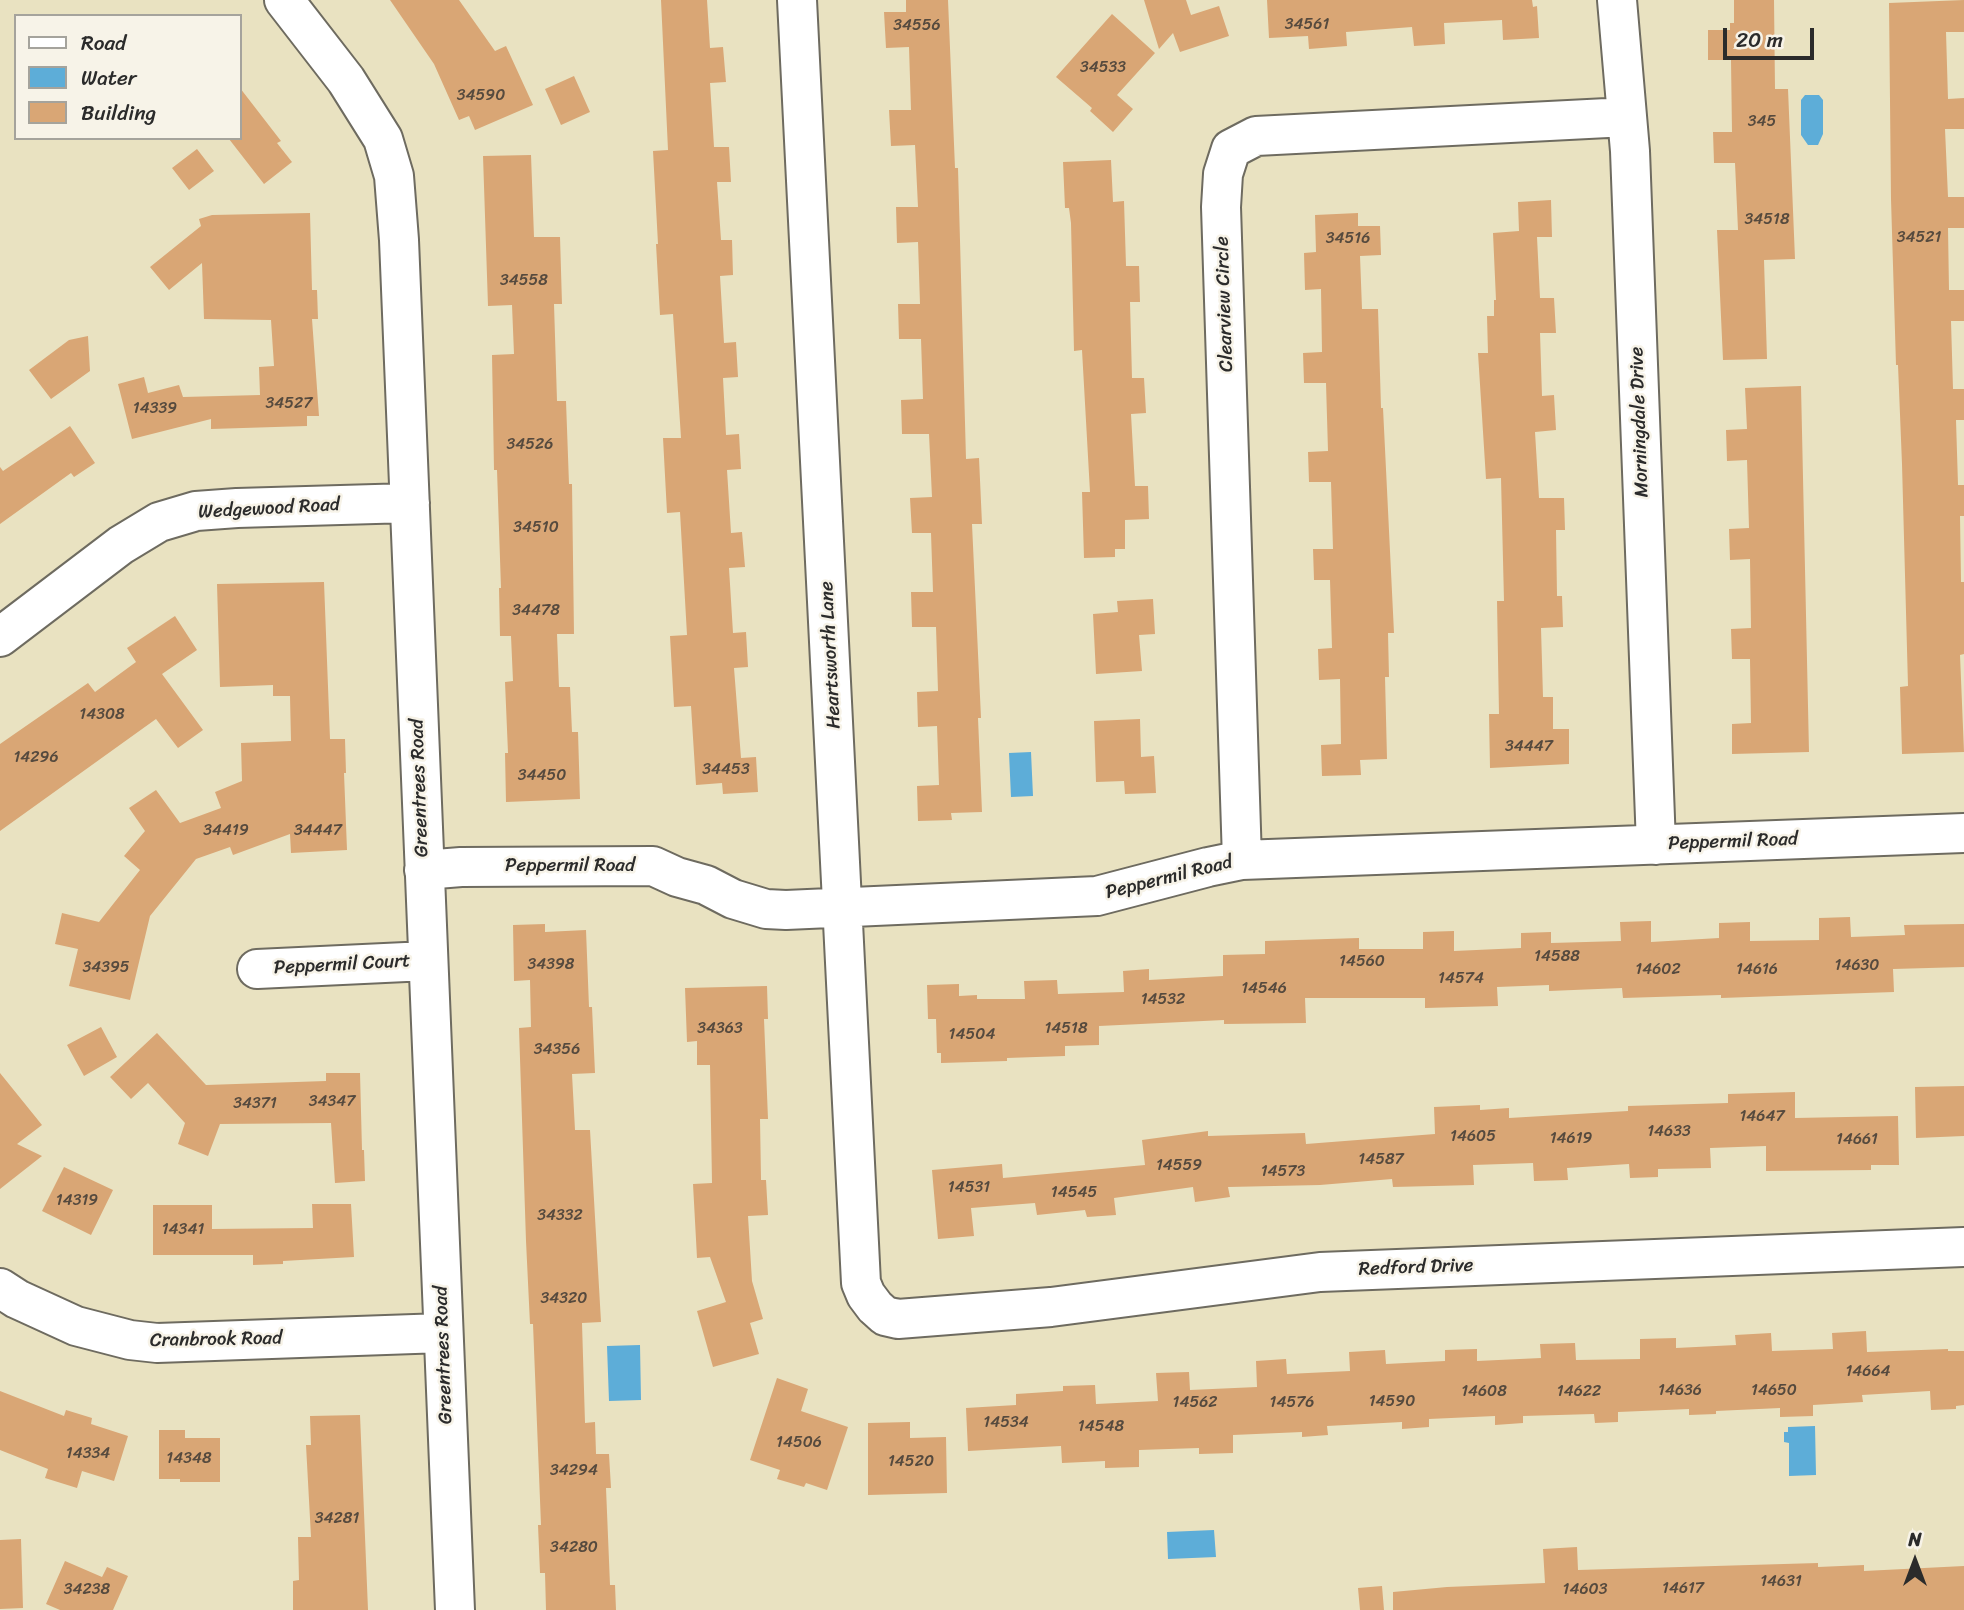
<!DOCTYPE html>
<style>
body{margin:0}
#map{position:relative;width:1964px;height:1610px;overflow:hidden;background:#e9e2c1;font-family:Sriracha,sans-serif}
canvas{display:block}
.legend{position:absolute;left:14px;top:14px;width:228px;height:126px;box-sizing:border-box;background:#f7f3e8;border:2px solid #a5a39c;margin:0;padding:9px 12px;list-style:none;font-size:21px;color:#2b2b2b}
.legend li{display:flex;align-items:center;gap:14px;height:35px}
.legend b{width:35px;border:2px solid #a5a39c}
.north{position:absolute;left:1880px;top:1526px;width:70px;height:70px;-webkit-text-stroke:5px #f7f3e8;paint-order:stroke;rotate:0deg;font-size:19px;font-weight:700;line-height:28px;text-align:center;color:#2b2b2b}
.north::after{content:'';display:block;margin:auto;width:24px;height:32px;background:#2b2b2b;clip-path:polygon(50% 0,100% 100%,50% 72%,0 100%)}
.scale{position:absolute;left:1723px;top:28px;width:91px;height:32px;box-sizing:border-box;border:4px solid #2b2b2b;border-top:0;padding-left:9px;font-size:21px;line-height:24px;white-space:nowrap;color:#2b2b2b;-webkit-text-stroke:5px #f7f3e8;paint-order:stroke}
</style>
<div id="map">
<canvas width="1964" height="1610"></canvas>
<ul class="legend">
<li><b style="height:9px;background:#fff"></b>Road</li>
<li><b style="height:19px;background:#5dadd8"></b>Water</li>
<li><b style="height:19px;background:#d9a675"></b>Building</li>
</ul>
<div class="north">N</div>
<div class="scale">20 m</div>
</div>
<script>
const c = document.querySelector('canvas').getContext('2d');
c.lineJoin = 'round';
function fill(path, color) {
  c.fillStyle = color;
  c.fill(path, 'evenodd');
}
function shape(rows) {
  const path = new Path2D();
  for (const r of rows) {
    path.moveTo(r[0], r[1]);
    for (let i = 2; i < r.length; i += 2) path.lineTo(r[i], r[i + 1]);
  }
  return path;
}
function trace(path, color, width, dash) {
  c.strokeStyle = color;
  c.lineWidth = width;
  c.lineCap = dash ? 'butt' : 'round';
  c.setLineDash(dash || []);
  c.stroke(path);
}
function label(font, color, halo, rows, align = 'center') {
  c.font = font + ' Sriracha,sans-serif';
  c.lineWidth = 5;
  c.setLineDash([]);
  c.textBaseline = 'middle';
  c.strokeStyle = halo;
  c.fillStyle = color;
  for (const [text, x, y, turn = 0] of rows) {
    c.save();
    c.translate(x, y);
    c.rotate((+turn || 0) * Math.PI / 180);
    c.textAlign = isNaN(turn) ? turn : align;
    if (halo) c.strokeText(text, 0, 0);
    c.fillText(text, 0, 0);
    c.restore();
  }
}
const water = shape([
 [1805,95,1819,95,1823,100,1823,134,1818,145,1808,145,1801,135,1801,100],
 [1031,752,1033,796,1011,797,1009,753],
 [640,1345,641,1400,609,1401,607,1346],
 [1815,1426,1816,1475,1789,1476,1789,1443,1784,1442,1784,1432,1788,1432,1788,1427],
 [1214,1530,1216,1557,1168,1559,1167,1532]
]);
const building = shape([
 [390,0,459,0,495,51,506,46,533,105,475,130,469,116,459,120,434,64],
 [661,0,707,0,710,48,723,47,726,82,710,83,714,147,729,147,731,182,717,182,721,240,732,240,733,275,720,276,724,343,736,342,738,377,723,378,726,435,739,434,741,469,727,470,731,533,742,532,745,567,729,568,733,633,746,632,748,667,734,668,741,758,756,757,758,792,723,794,722,783,696,785,691,706,674,707,670,636,687,635,680,512,667,513,663,438,681,438,673,314,660,315,656,244,658,244,653,151,668,150],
 [906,0,948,0,955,168,958,168,966,459,979,458,982,524,972,524,981,718,978,718,982,812,951,813,952,820,918,821,917,786,939,785,937,726,918,727,917,692,938,691,936,627,912,627,911,592,933,592,931,533,912,533,910,498,932,497,929,434,902,434,901,400,923,399,921,339,899,339,898,304,920,304,918,242,897,243,896,207,918,207,915,145,891,146,889,110,911,110,909,47,886,48,884,12,906,12],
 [1144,0,1186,0,1191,15,1219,6,1229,36,1180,52,1173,33,1159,49],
 [1267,0,1532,0,1533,7,1537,6,1539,38,1503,40,1502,20,1444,23,1445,44,1414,46,1412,27,1346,32,1347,46,1309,49,1308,36,1269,38],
 [1734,0,1774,0,1775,89,1788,89,1795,259,1764,260,1767,359,1723,360,1717,230,1738,230,1735,163,1714,163,1713,132,1732,132,1731,60,1708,60,1708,30,1730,30,1730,23,1734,23],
 [1964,0,1964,32,1946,32,1948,99,1964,98,1964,129,1945,129,1948,197,1964,197,1964,228,1948,228,1949,290,1964,290,1964,321,1951,321,1953,389,1964,389,1964,420,1956,420,1958,485,1964,485,1964,516,1960,516,1961,582,1964,582,1964,654,1960,655,1964,752,1902,754,1900,687,1908,686,1902,464,1898,365,1896,365,1891,199,1889,3],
 [1112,14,1155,53,1117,95,1133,109,1113,132,1090,111,1092,108,1056,77],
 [574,76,590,112,561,125,545,89],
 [240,88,281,141,277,143,292,162,264,184,229,139,240,138],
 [197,149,214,171,189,190,172,168],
 [531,155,534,237,560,237,562,304,554,304,557,401,566,401,569,484,572,484,574,634,557,634,559,687,570,687,572,732,578,732,580,799,506,802,505,753,508,753,505,682,513,681,511,636,500,636,499,588,501,588,497,470,494,470,492,355,514,354,512,305,488,306,483,156],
 [1111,160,1113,202,1124,201,1126,266,1139,266,1140,302,1130,302,1132,378,1144,378,1146,413,1131,414,1135,486,1148,486,1149,519,1125,520,1125,549,1115,549,1115,557,1084,558,1082,492,1090,492,1082,350,1074,351,1071,223,1069,208,1065,208,1063,162],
 [1551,200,1552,237,1537,237,1540,298,1554,298,1556,333,1540,333,1542,396,1554,395,1556,430,1535,432,1539,498,1564,498,1565,530,1556,530,1557,596,1562,596,1563,627,1541,628,1543,697,1553,697,1553,729,1569,729,1569,764,1490,768,1489,714,1499,714,1497,601,1504,601,1501,478,1486,479,1478,353,1488,353,1487,316,1494,316,1494,300,1496,300,1493,233,1519,231,1518,202],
 [310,213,312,290,317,290,318,319,312,319,319,416,307,416,307,426,211,429,211,419,132,439,118,384,144,377,148,393,179,385,183,397,260,395,259,367,274,366,271,320,204,319,202,263,169,290,150,267,201,226,199,219,212,215],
 [1358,213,1358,226,1380,226,1381,255,1360,256,1362,309,1378,309,1381,408,1383,408,1394,633,1388,633,1389,677,1385,677,1387,759,1360,760,1361,775,1322,776,1321,745,1341,744,1340,679,1319,680,1318,649,1332,648,1330,580,1314,580,1313,549,1333,549,1331,482,1309,482,1308,452,1328,451,1326,383,1304,383,1303,353,1322,352,1321,289,1305,290,1304,253,1316,252,1315,215],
 [88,336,90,371,51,399,29,370,69,340],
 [1801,386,1809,752,1732,754,1732,724,1751,723,1750,659,1732,659,1731,629,1751,628,1750,559,1730,560,1729,529,1749,528,1747,460,1727,461,1726,430,1747,429,1745,388],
 [70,426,95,463,74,477,71,473,0,524,0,467,3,471],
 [324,582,330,739,345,739,346,773,344,773,347,850,291,853,290,834,233,855,230,847,196,859,150,916,130,1000,69,986,78,949,55,944,62,913,99,922,140,870,124,856,145,831,129,808,156,790,180,823,221,808,215,792,242,781,241,743,291,741,290,696,273,696,273,685,220,687,217,584],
 [1153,599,1155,634,1139,635,1142,671,1096,674,1093,614,1118,612,1117,601],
 [175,616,197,650,162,674,203,730,178,748,156,719,0,831,0,744,88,683,95,692,136,662,127,648],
 [1140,719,1141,757,1154,756,1156,793,1125,794,1124,781,1096,782,1094,721],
 [1850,917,1851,937,1905,935,1904,925,1964,924,1964,967,1893,969,1894,992,1721,998,1721,995,1623,998,1622,988,1549,991,1549,985,1497,987,1498,1006,1425,1008,1425,998,1305,998,1306,1023,1224,1024,1224,1020,1099,1026,1099,1045,1065,1046,1065,1056,1007,1058,1007,1061,941,1063,941,1053,937,1053,936,1019,928,1019,927,985,959,984,959,996,977,995,977,999,1025,999,1024,981,1057,980,1058,994,1124,992,1123,971,1149,969,1149,980,1223,976,1223,955,1265,954,1265,941,1359,938,1359,949,1423,949,1423,932,1454,931,1454,951,1521,948,1521,933,1551,932,1551,943,1621,941,1620,922,1651,921,1651,942,1719,938,1719,923,1750,922,1750,941,1819,940,1819,918],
 [545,924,545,932,586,930,589,1007,592,1007,595,1073,572,1074,575,1130,590,1130,601,1322,582,1323,585,1423,595,1422,596,1454,609,1454,611,1488,606,1488,610,1585,615,1585,616,1610,546,1610,545,1573,540,1573,538,1525,541,1525,533,1324,530,1324,526,1241,519,1028,531,1027,530,980,514,981,513,925],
 [767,986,768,1019,764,1019,768,1119,760,1119,761,1180,766,1180,768,1215,748,1216,752,1281,763,1319,750,1323,759,1354,713,1367,697,1311,726,1302,710,1257,697,1258,693,1184,712,1183,710,1065,697,1065,697,1041,687,1042,685,988],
 [101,1027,117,1057,84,1076,67,1045],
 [157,1033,206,1085,326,1081,326,1073,360,1073,362,1150,364,1150,365,1181,335,1183,331,1123,220,1124,208,1156,178,1144,185,1123,148,1083,131,1099,110,1077],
 [0,1073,42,1125,17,1144,42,1156,0,1189],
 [1964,1086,1964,1136,1916,1138,1915,1087],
 [1795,1092,1795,1118,1898,1116,1899,1165,1871,1165,1871,1170,1766,1171,1766,1146,1710,1148,1711,1168,1658,1169,1658,1177,1630,1178,1629,1164,1567,1168,1568,1180,1534,1181,1533,1163,1473,1165,1474,1185,1393,1187,1392,1179,1320,1185,1228,1187,1230,1197,1195,1202,1193,1187,1114,1198,1116,1215,1087,1217,1085,1210,1037,1215,1035,1203,971,1208,974,1236,938,1239,932,1170,1002,1164,1003,1178,1145,1165,1142,1140,1208,1131,1208,1136,1305,1133,1306,1144,1435,1134,1434,1107,1480,1105,1480,1110,1509,1108,1509,1118,1628,1111,1628,1106,1728,1103,1728,1094],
 [64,1167,113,1190,91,1235,42,1211],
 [312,1204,351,1204,354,1257,283,1261,283,1264,253,1265,253,1255,153,1255,153,1205,212,1205,212,1229,313,1228],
 [1866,1331,1867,1352,1948,1349,1948,1351,1964,1351,1964,1405,1956,1406,1956,1409,1931,1410,1930,1391,1862,1395,1863,1402,1813,1405,1813,1416,1780,1417,1780,1408,1716,1411,1716,1414,1689,1415,1689,1409,1618,1412,1618,1422,1595,1423,1594,1414,1523,1416,1523,1423,1495,1425,1495,1416,1429,1419,1429,1427,1402,1429,1402,1422,1327,1426,1328,1435,1302,1437,1302,1432,1233,1435,1233,1453,1199,1454,1199,1448,1139,1450,1139,1467,1105,1468,1105,1461,1062,1463,1061,1446,968,1451,966,1408,1016,1405,1016,1394,1063,1391,1063,1386,1095,1385,1096,1404,1158,1401,1156,1373,1189,1372,1190,1390,1257,1387,1256,1361,1286,1359,1287,1374,1350,1371,1349,1352,1385,1350,1386,1364,1445,1361,1445,1350,1477,1349,1477,1361,1541,1358,1540,1344,1575,1343,1576,1360,1640,1359,1640,1339,1676,1338,1676,1348,1736,1345,1735,1335,1771,1333,1772,1351,1833,1349,1832,1333],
 [777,1378,808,1389,801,1411,848,1427,827,1490,806,1483,804,1487,777,1479,780,1470,750,1460],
 [0,1391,64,1416,66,1410,92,1418,91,1424,128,1436,114,1481,82,1471,77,1488,45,1478,48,1469,0,1450],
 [360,1415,368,1610,293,1610,293,1581,299,1580,298,1537,311,1537,306,1445,311,1445,310,1416],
 [910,1422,910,1438,946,1437,947,1493,868,1495,868,1423],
 [159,1430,185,1430,185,1438,220,1438,220,1482,180,1482,180,1479,159,1479],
 [21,1539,23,1608,0,1609,0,1540],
 [1577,1547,1578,1570,1818,1563,1818,1567,1864,1565,1864,1571,1964,1566,1964,1610,1393,1610,1393,1592,1447,1587,1545,1583,1543,1549],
 [65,1561,102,1577,107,1567,128,1576,113,1610,60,1610,46,1604],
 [1382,1586,1384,1610,1360,1610,1358,1588]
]);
const minor = shape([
 [284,0,346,80,383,139,394,176,399,240,455,1610],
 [797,0,861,1283,866,1295,875,1307,885,1316,898,1319,1051,1307,1320,1272,1964,1247],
 [1617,0,1630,151,1656,845],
 [0,637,121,545,159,522,196,511,237,508,410,503],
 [1242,860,1221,207,1223,174,1231,149,1256,136,1627,117],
 [424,870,461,867,653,866,677,877,706,885,733,899,766,909,786,910,1097,896,1208,867,1242,860,1964,833],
 [257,969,427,961],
 [0,1288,17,1299,76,1326,130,1340,157,1343,443,1333]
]);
const numberNames = [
 ["34561",1307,25],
 ["34556",917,26],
 ["34533",1103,68],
 ["34590",481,96],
 ["345",1762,122],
 ["34518",1767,220],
 ["34521",1919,238],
 ["34516",1348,239],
 ["34558",524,281],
 ["34527",289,404],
 ["14339",155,409],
 ["34526",530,445],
 ["34510",536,528],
 ["34478",536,611],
 ["14308",102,715],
 ["34447",1529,747],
 ["14296",36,758],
 ["34453",726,770],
 ["34450",542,776],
 ["34419",226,831],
 ["34447",318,831],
 ["14588",1557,957],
 ["14560",1362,962],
 ["34398",551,965],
 ["14630",1857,966],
 ["34395",106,968],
 ["14602",1658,970],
 ["14616",1757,970],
 ["14574",1461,979],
 ["14546",1264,989],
 ["14532",1163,1000],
 ["34363",720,1029],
 ["14518",1066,1029],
 ["14504",972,1035],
 ["34356",557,1050],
 ["34347",332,1102],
 ["34371",255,1104],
 ["14647",1762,1117],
 ["14633",1669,1132],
 ["14605",1473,1137],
 ["14619",1571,1139],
 ["14661",1857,1140],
 ["14587",1381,1160],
 ["14559",1179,1166],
 ["14573",1283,1172],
 ["14531",969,1188],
 ["14545",1074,1193],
 ["14319",77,1201],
 ["34332",560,1216],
 ["14341",183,1230],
 ["34320",564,1299],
 ["14664",1868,1372],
 ["14636",1680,1391],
 ["14650",1774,1391],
 ["14608",1484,1392],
 ["14622",1579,1392],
 ["14590",1392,1402],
 ["14562",1195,1403],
 ["14576",1292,1403],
 ["14534",1006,1423],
 ["14548",1101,1427],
 ["14506",799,1443],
 ["14334",88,1454],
 ["14348",189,1459],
 ["14520",911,1462],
 ["34294",574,1471],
 ["34281",337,1519],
 ["34280",574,1548],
 ["14631",1781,1582],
 ["14617",1683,1589],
 ["34238",87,1590],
 ["14603",1585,1590]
];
const streetNames = [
 ["Clearview Circle",1225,304,-92],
 ["Morningdale Drive",1640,422,-92],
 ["Wedgewood Road",269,509,-3],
 ["Heartsworth Lane",831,655,-93],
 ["Greentrees Road",420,788,-92],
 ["Peppermil Road",1733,842,-2],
 ["Peppermil Road",570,866],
 ["Peppermil Road",1169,878,-14],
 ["Peppermil Court",342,965,-3],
 ["Redford Drive",1416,1268,-2],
 ["Cranbrook Road",216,1340,-1],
 ["Greentrees Road",444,1355,-92]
];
fill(water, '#5dadd8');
fill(building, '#d9a675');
trace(minor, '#6e6b60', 42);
trace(minor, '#fff', 38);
label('16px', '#564a3e', null, numberNames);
label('19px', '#2b2b2b', '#f7f3e8', streetNames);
</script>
